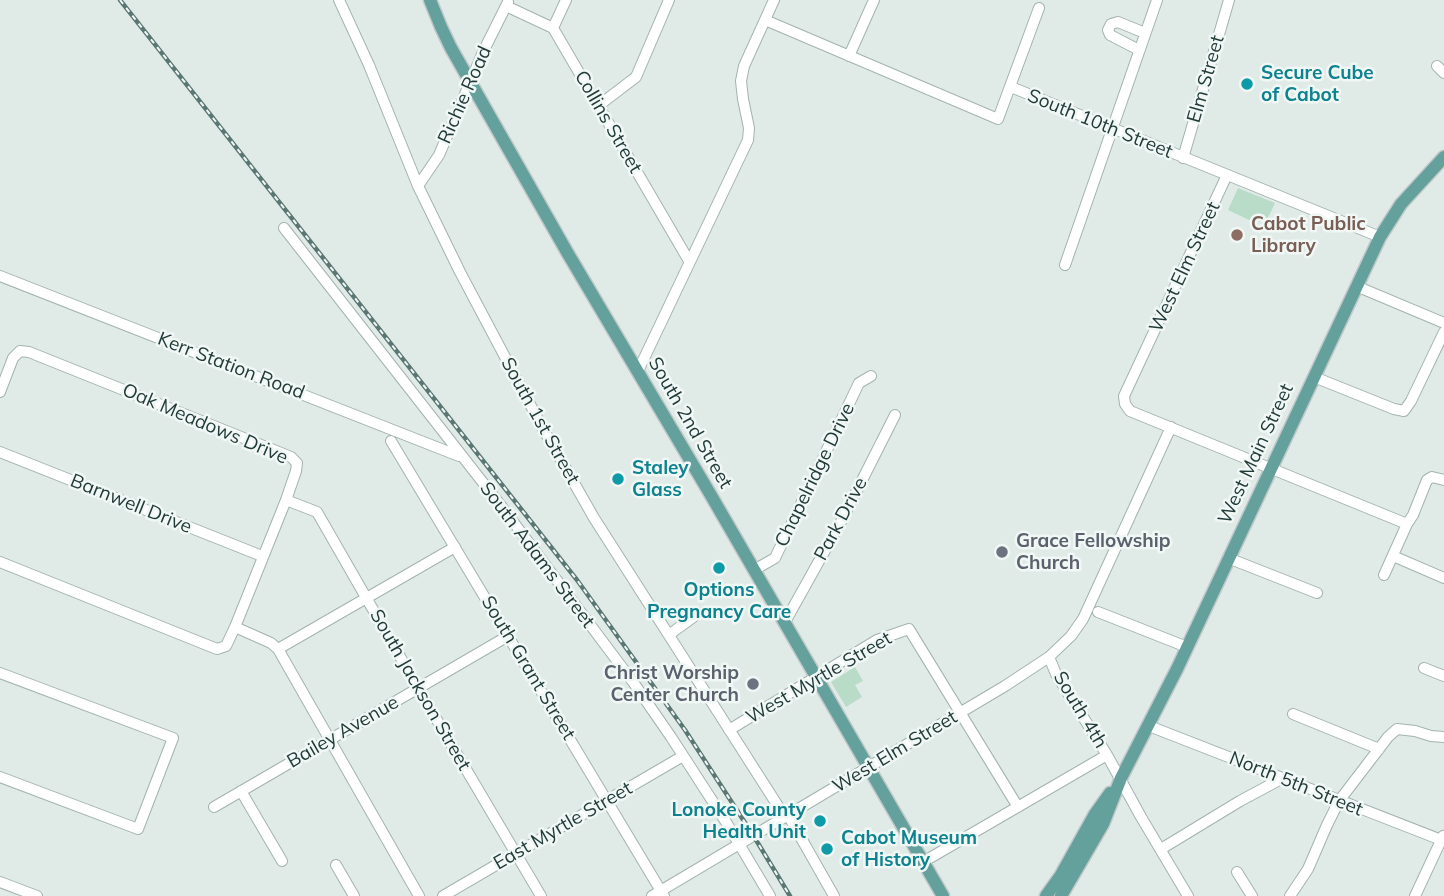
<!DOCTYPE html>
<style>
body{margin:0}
canvas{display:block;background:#e0ebe8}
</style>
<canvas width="1444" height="896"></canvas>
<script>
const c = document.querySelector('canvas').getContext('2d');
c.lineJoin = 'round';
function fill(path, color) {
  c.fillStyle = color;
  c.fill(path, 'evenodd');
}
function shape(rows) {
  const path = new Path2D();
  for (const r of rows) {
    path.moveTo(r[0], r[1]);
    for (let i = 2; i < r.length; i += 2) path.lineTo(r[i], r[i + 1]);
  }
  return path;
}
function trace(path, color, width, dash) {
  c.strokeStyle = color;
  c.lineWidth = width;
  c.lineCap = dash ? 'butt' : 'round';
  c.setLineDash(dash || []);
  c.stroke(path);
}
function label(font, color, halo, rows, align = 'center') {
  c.font = font + ' Mulish,sans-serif';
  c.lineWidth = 5;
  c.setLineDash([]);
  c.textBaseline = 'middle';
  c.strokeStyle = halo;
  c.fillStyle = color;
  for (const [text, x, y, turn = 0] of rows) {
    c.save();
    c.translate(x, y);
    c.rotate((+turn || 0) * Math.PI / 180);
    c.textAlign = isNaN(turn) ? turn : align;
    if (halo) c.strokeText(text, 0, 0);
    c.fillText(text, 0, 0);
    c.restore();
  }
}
const green = shape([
 [1238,188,1275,203,1265,224,1253,218,1249,220,1228,210],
 [855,667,863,681,855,685,862,697,846,707,831,682]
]);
const minor = shape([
 [339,0,369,65,418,186,460,272,541,425,594,518,785,817],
 [506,6,553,28,689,261],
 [765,20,998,119,1039,8],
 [553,28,566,0],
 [1139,50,1110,35,1108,30,1111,24,1118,22,1145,33],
 [849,56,874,0],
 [1437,66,1444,73],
 [1011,87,1380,237],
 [598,106,636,77,669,0],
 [1183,158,1229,0],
 [1227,175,1124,396,1125,404,1130,411,1407,524],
 [418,186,439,155,483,52,508,2],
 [284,228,502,507,633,682,671,737,726,822,770,896],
 [1065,265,1157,0],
 [0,276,459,456],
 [1356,286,1444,323],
 [638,371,748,140,749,128,743,99,741,81,744,66,774,0],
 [1314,377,1394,409,1404,411,1411,401,1444,332],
 [0,392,13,358,20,351,29,352,291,457,297,463,296,471,286,500,235,627,226,646,217,649,0,562],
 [391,441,664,896],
 [0,452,262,556],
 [286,500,317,512,418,688,541,896],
 [1393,556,1444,578],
 [1228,558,1317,593],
 [754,570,775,558,859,383,871,376],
 [1384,575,1407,524,1413,515,1427,480,1432,477,1444,480],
 [1098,612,1187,647],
 [785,622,843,518,895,415],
 [235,627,271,643,278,649,419,896],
 [670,634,699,613],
 [278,649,455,547],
 [1049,657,1071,636,1083,619,1171,427],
 [1424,668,1444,676],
 [0,673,173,738,138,829,0,777],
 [1293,714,1379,749],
 [1149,726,1444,841],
 [729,730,877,640,909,629,1018,807],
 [241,791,282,861],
 [214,807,508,636],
 [788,815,834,896],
 [1161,849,1240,801,1283,778],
 [923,862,1107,755],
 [336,865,354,896],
 [1237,872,1252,896],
 [0,882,37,896],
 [443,896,683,756],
 [652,896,1005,686,1049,657,1056,674,1107,755,1141,817,1188,896],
 [1290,896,1308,869,1327,825,1339,801,1388,737,1397,729,1415,731,1431,736,1444,737],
 [1415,896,1443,836]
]);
const major = shape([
 [430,0,441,27,451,48,567,252,709,492,943,896],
 [1046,896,1061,875,1095,814,1110,793],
 [1061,896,1103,824,1121,778,1177,669,1380,237,1401,204,1444,157]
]);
const rail = shape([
 [120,0,577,580,685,730,753,835,790,896]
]);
const markers = [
 [1247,84,7,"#0f9aa8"],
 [1237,235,7,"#8d6e63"],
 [618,479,7,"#0f9aa8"],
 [1002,552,7,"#6b7280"],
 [719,568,7,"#0f9aa8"],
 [753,684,7,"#6b7280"],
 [820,821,7,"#0f9aa8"],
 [827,849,7,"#0f9aa8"]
];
const cultureNames = [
 ["Secure Cube",1261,73],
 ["of Cabot",1261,95],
 ["Staley",632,468],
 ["Glass",632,490],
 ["Options",719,590,"center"],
 ["Pregnancy Care",719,612,"center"],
 ["Lonoke County",806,810,"right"],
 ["Health Unit",806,832,"right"],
 ["Cabot Museum",841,838],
 ["of History",841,860]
];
const streetNames = [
 ["Elm Street",1206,79,-74],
 ["Richie Road",465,95,-66],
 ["Collins Street",608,122,60],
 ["South 10th Street",1100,124,22],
 ["West Elm Street",1185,267,-65],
 ["Kerr Station Road",231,366,21],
 ["South 1st Street",540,421,61],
 ["South 2nd Street",690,423,60],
 ["Oak Meadows Drive",205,424,23],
 ["West Main Street",1256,454,-65],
 ["Chapelridge Drive",815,475,-64],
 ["Barnwell Drive",131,504,22],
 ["Park Drive",841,519,-62],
 ["South Adams Street",537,555,53],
 ["South Grant Street",528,668,59],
 ["West Myrtle Street",819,678,-30],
 ["South Jackson Street",420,690,60],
 ["South 4th",1080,710,59],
 ["Bailey Avenue",343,732,-30],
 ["West Elm Street",895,752,-31],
 ["North 5th Street",1296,784,22],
 ["East Myrtle Street",563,826,-30]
];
const educationNames = [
 ["Cabot Public",1251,224],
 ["Library",1251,246]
];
const worshipNames = [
 ["Grace Fellowship",1016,541],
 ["Church",1016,563],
 ["Christ Worship",739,673,"right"],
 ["Center Church",739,695,"right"]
];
fill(green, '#b9dcc8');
trace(minor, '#a3b3b0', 12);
trace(major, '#c1c8c8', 15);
trace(minor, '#fff', 10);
trace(major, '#64a09c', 12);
trace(rail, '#5b7774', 4.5);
trace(rail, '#f0f7f5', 2, [5]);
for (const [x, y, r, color] of markers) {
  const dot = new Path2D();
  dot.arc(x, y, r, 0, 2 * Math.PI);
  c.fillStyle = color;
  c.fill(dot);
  trace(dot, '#f0f7f5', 2.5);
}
label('bold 19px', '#0d838f', '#f0f7f5', cultureNames, 'left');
label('19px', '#213b39', '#f0f7f5', streetNames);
label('bold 19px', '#785e54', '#f0f7f5', educationNames, 'left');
label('bold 19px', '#5b616d', '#f0f7f5', worshipNames, 'left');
</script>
